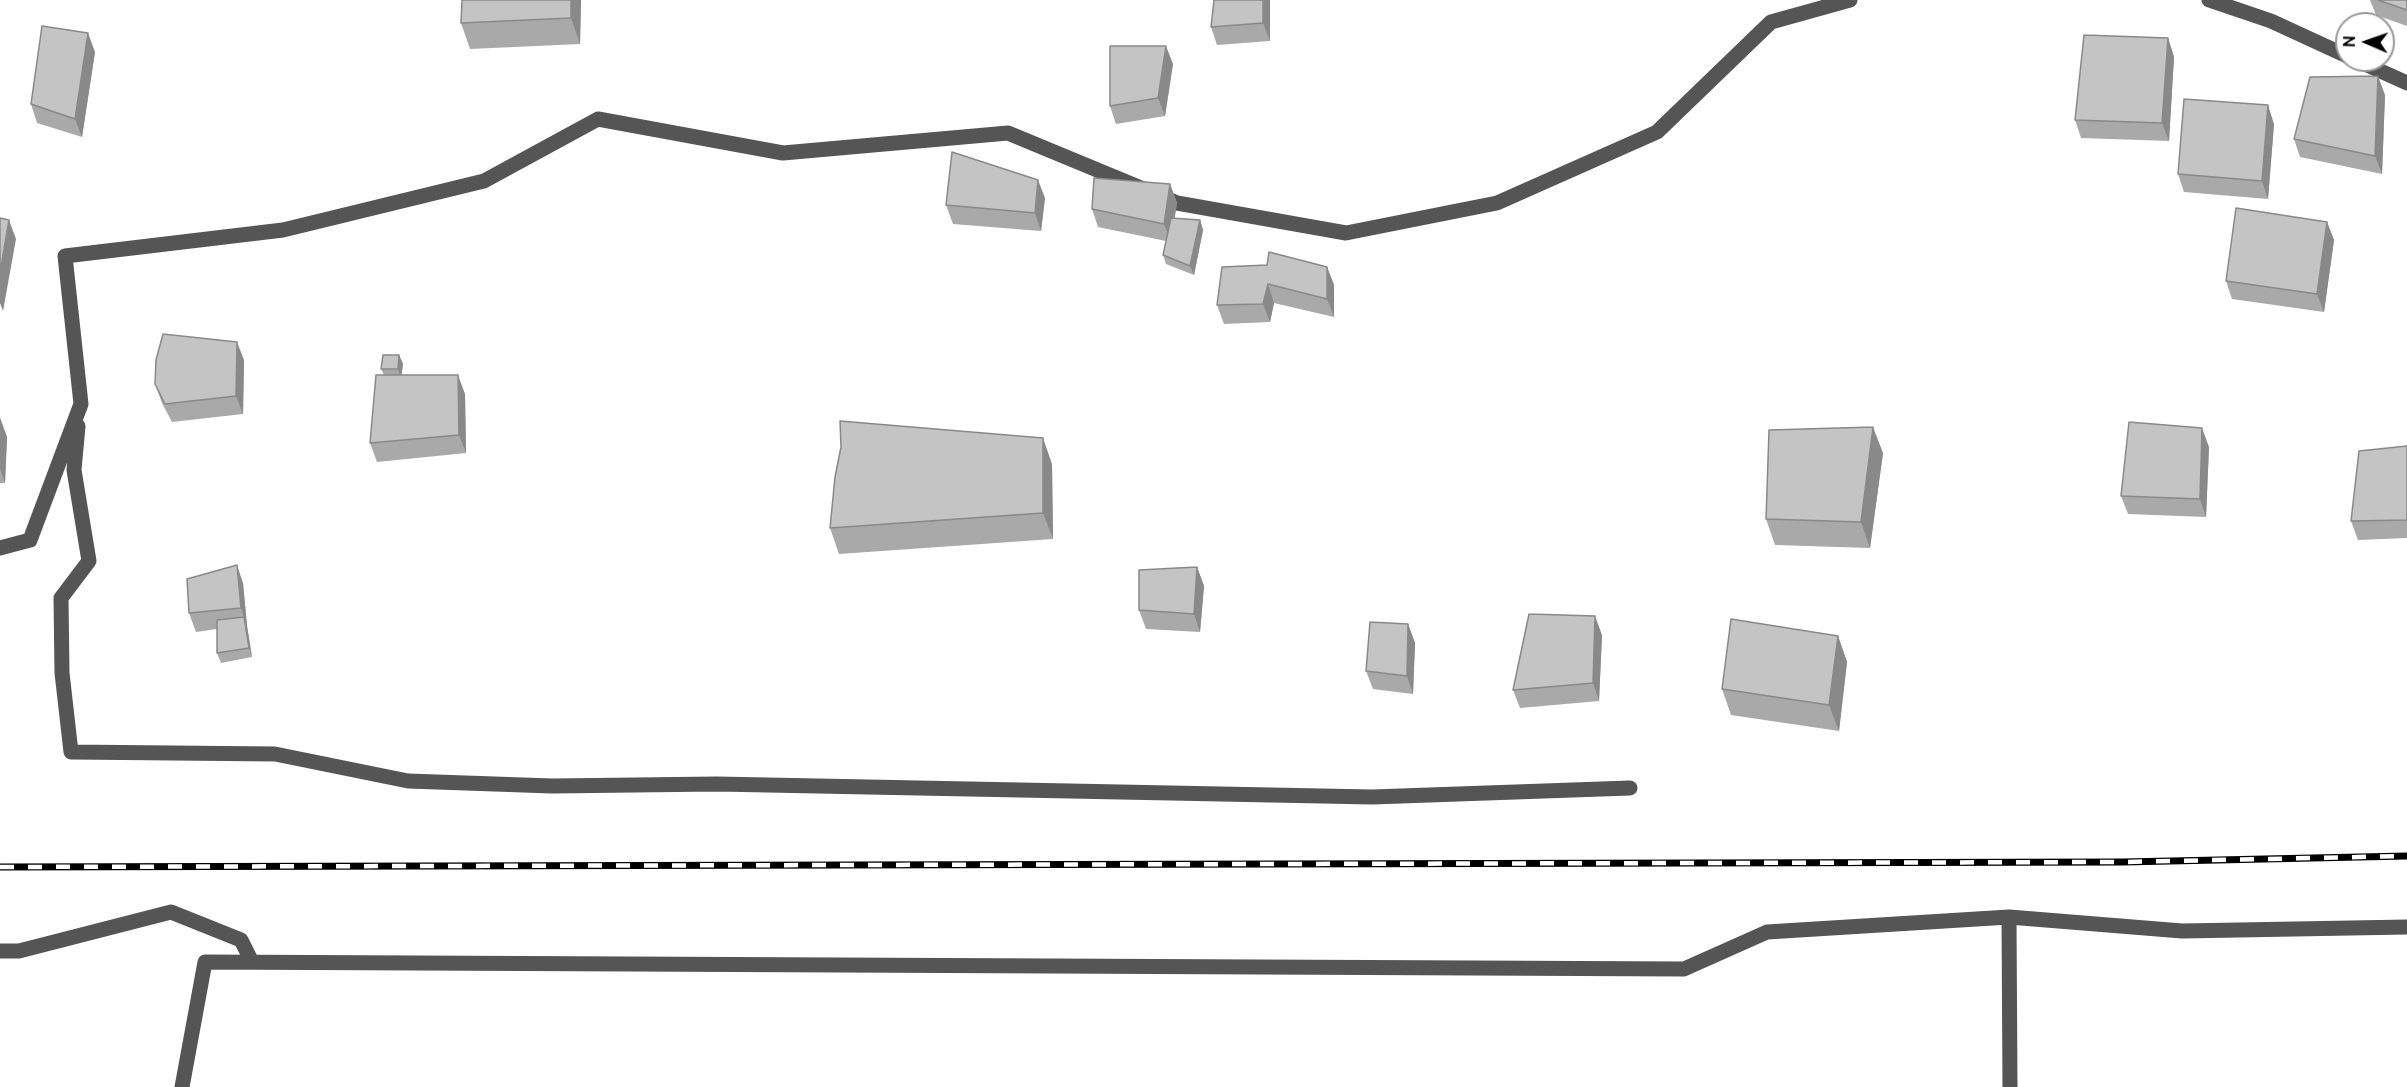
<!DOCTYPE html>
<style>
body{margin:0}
#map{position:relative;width:2407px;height:1087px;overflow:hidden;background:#fff;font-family:Ubuntu,sans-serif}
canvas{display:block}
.north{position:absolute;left:2335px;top:12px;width:60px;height:60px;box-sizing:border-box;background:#fff;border:2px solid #999;border-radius:50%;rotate:272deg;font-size:16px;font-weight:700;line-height:24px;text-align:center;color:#000}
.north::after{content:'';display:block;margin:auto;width:21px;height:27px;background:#000;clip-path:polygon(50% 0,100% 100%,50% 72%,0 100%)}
</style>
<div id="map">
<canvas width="2407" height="1087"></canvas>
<div class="north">N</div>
</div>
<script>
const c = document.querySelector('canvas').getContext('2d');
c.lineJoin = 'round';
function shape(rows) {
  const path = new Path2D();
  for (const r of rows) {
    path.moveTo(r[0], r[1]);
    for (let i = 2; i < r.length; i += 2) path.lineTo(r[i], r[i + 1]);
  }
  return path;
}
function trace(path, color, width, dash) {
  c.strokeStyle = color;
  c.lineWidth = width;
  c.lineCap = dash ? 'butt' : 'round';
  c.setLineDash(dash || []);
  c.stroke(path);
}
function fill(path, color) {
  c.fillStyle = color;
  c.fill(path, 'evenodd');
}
const minor = shape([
 [2209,0,2271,21,2347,56],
 [2356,60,2407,83],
 [78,426,74,470,89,561,61,598,62,673,71,752,275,754,408,781,552,786,717,784,1372,797,1630,788],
 [0,548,30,540,81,404,65,256,283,230,484,181,598,119,783,153,1008,133,1177,203,1346,233,1497,203,1657,132,1771,22,1850,0],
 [2009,917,2010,1087],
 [0,951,19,951,171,912,241,940,252,962],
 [182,1087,205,962,1684,969,1767,932,2009,917,2182,931,2407,927]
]);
const rail = shape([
 [0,867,2123,862,2407,856]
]);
const wall = shape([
 [581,0,580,44,470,49,461,23],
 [1214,0,1270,0,1270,41,1217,45,1211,27],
 [2370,0,2407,0,2407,26,2376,15],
 [2168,38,2174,57,2169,141,2081,138,2075,120],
 [95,52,82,137,37,123,31,104],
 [1173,64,1165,116,1116,124,1110,106],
 [2385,95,2382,174,2300,157,2294,139],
 [2274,124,2268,199,2184,192,2178,174],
 [1170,184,1177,203,1174,218,1200,220,1203,230,1194,275,1166,264,1163,255,1166,241,1098,227,1092,209],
 [1045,198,1041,231,953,224,946,205],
 [2327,222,2334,240,2324,312,2232,299,2226,281],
 [1222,267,1327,267,1334,285,1334,317,1274,303,1270,322,1224,324,1217,305],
 [399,355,403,364,401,375,465,394,466,453,377,462,370,443,384,375,381,369],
 [244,360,243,414,172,422,162,403,155,384],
 [0,418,7,437,5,483,0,483],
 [2407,446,2407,538,2358,540,2351,521],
 [2209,447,2206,517,2128,514,2121,496],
 [1883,453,1870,548,1775,545,1766,519],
 [1052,464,1053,539,839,554,830,528],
 [1197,567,1204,586,1200,632,1146,629,1139,610],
 [243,583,247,626,252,657,221,663,217,653,217,629,196,632,189,613],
 [1408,624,1415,643,1413,694,1373,689,1366,671],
 [1602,635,1599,701,1520,708,1513,690],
 [1838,636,1847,662,1839,731,1731,715,1722,689]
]);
const shadedWall = shape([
 [571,0,581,0,580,44,571,18],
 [1263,0,1270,0,1270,41,1263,23],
 [88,33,95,52,82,137,75,119],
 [2168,38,2174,57,2169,141,2162,123],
 [1166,46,1173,64,1165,116,1158,98],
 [2378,76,2385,95,2382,174,2375,156],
 [2268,105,2274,124,2268,199,2262,181],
 [1038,180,1045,198,1041,231,1035,213],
 [1170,184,1177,203,1171,242,1164,224],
 [9,220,16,239,3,311,0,303,0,273],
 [1200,220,1203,230,1194,275,1190,266],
 [2327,222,2334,240,2324,312,2317,294],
 [1327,267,1334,285,1334,317,1327,299],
 [1268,284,1274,303,1270,322,1263,304],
 [237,342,244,360,243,414,236,396],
 [399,355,403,364,401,379,398,369],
 [458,375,465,394,466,453,459,435],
 [0,418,7,437,5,483,0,469],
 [1873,427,1883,453,1870,548,1861,522],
 [2202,428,2209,447,2206,517,2200,499],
 [1043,438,1052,464,1053,539,1043,513],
 [237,565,243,583,247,626,241,608],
 [1197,567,1204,586,1200,632,1194,614],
 [1595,616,1602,635,1599,701,1593,683],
 [244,617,247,626,252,657,249,648],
 [1408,624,1415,643,1413,694,1407,676],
 [1838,636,1847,662,1839,731,1829,705]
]);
const building = shape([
 [462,0,571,0,571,18,461,23,462,0],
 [1214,0,1263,0,1263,23,1211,27,1214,0],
 [2378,0,2407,0,2407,10,2378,0],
 [42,26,88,33,75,119,31,104,42,26],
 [2084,35,2168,38,2162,123,2075,120,2084,35],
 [1110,46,1166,46,1158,98,1110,106,1110,46],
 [2378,76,2375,156,2294,139,2310,77,2378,76],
 [2184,99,2268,105,2262,181,2178,174,2184,99],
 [952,152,1038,180,1035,213,946,205,952,152],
 [1094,178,1170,184,1164,224,1092,209,1094,178],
 [2236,208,2327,222,2317,294,2226,281,2236,208],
 [0,218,9,220,0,273,0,218],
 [1171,218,1200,220,1190,266,1163,255,1171,218],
 [1269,252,1327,267,1327,299,1268,284,1263,304,1217,305,1222,267,1267,265,1269,252],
 [163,334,237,342,236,396,165,404,155,384,156,360,163,334],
 [383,355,399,355,398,369,381,369,383,355],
 [376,375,458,375,459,435,370,443,376,375],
 [840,421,1043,438,1043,513,830,528,835,477,841,447,840,421],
 [2129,422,2202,428,2200,499,2121,496,2129,422],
 [1873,427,1861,522,1766,519,1769,430,1873,427],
 [2407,446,2407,520,2351,521,2359,451,2407,446],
 [237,565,241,608,189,613,187,579,237,565],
 [1197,567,1194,614,1139,610,1139,570,1197,567],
 [1529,614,1595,616,1593,683,1513,690,1529,614],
 [244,617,249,648,217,653,217,620,244,617],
 [1731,619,1838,636,1829,705,1722,689,1731,619],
 [1370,622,1408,624,1407,676,1366,671,1370,622]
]);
trace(minor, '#555', 15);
trace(rail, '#000', 7);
trace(rail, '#fff', 4.5, [14]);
fill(wall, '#a9a9a9');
fill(shadedWall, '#898989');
fill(building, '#c4c4c4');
trace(building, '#898989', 1.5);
</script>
